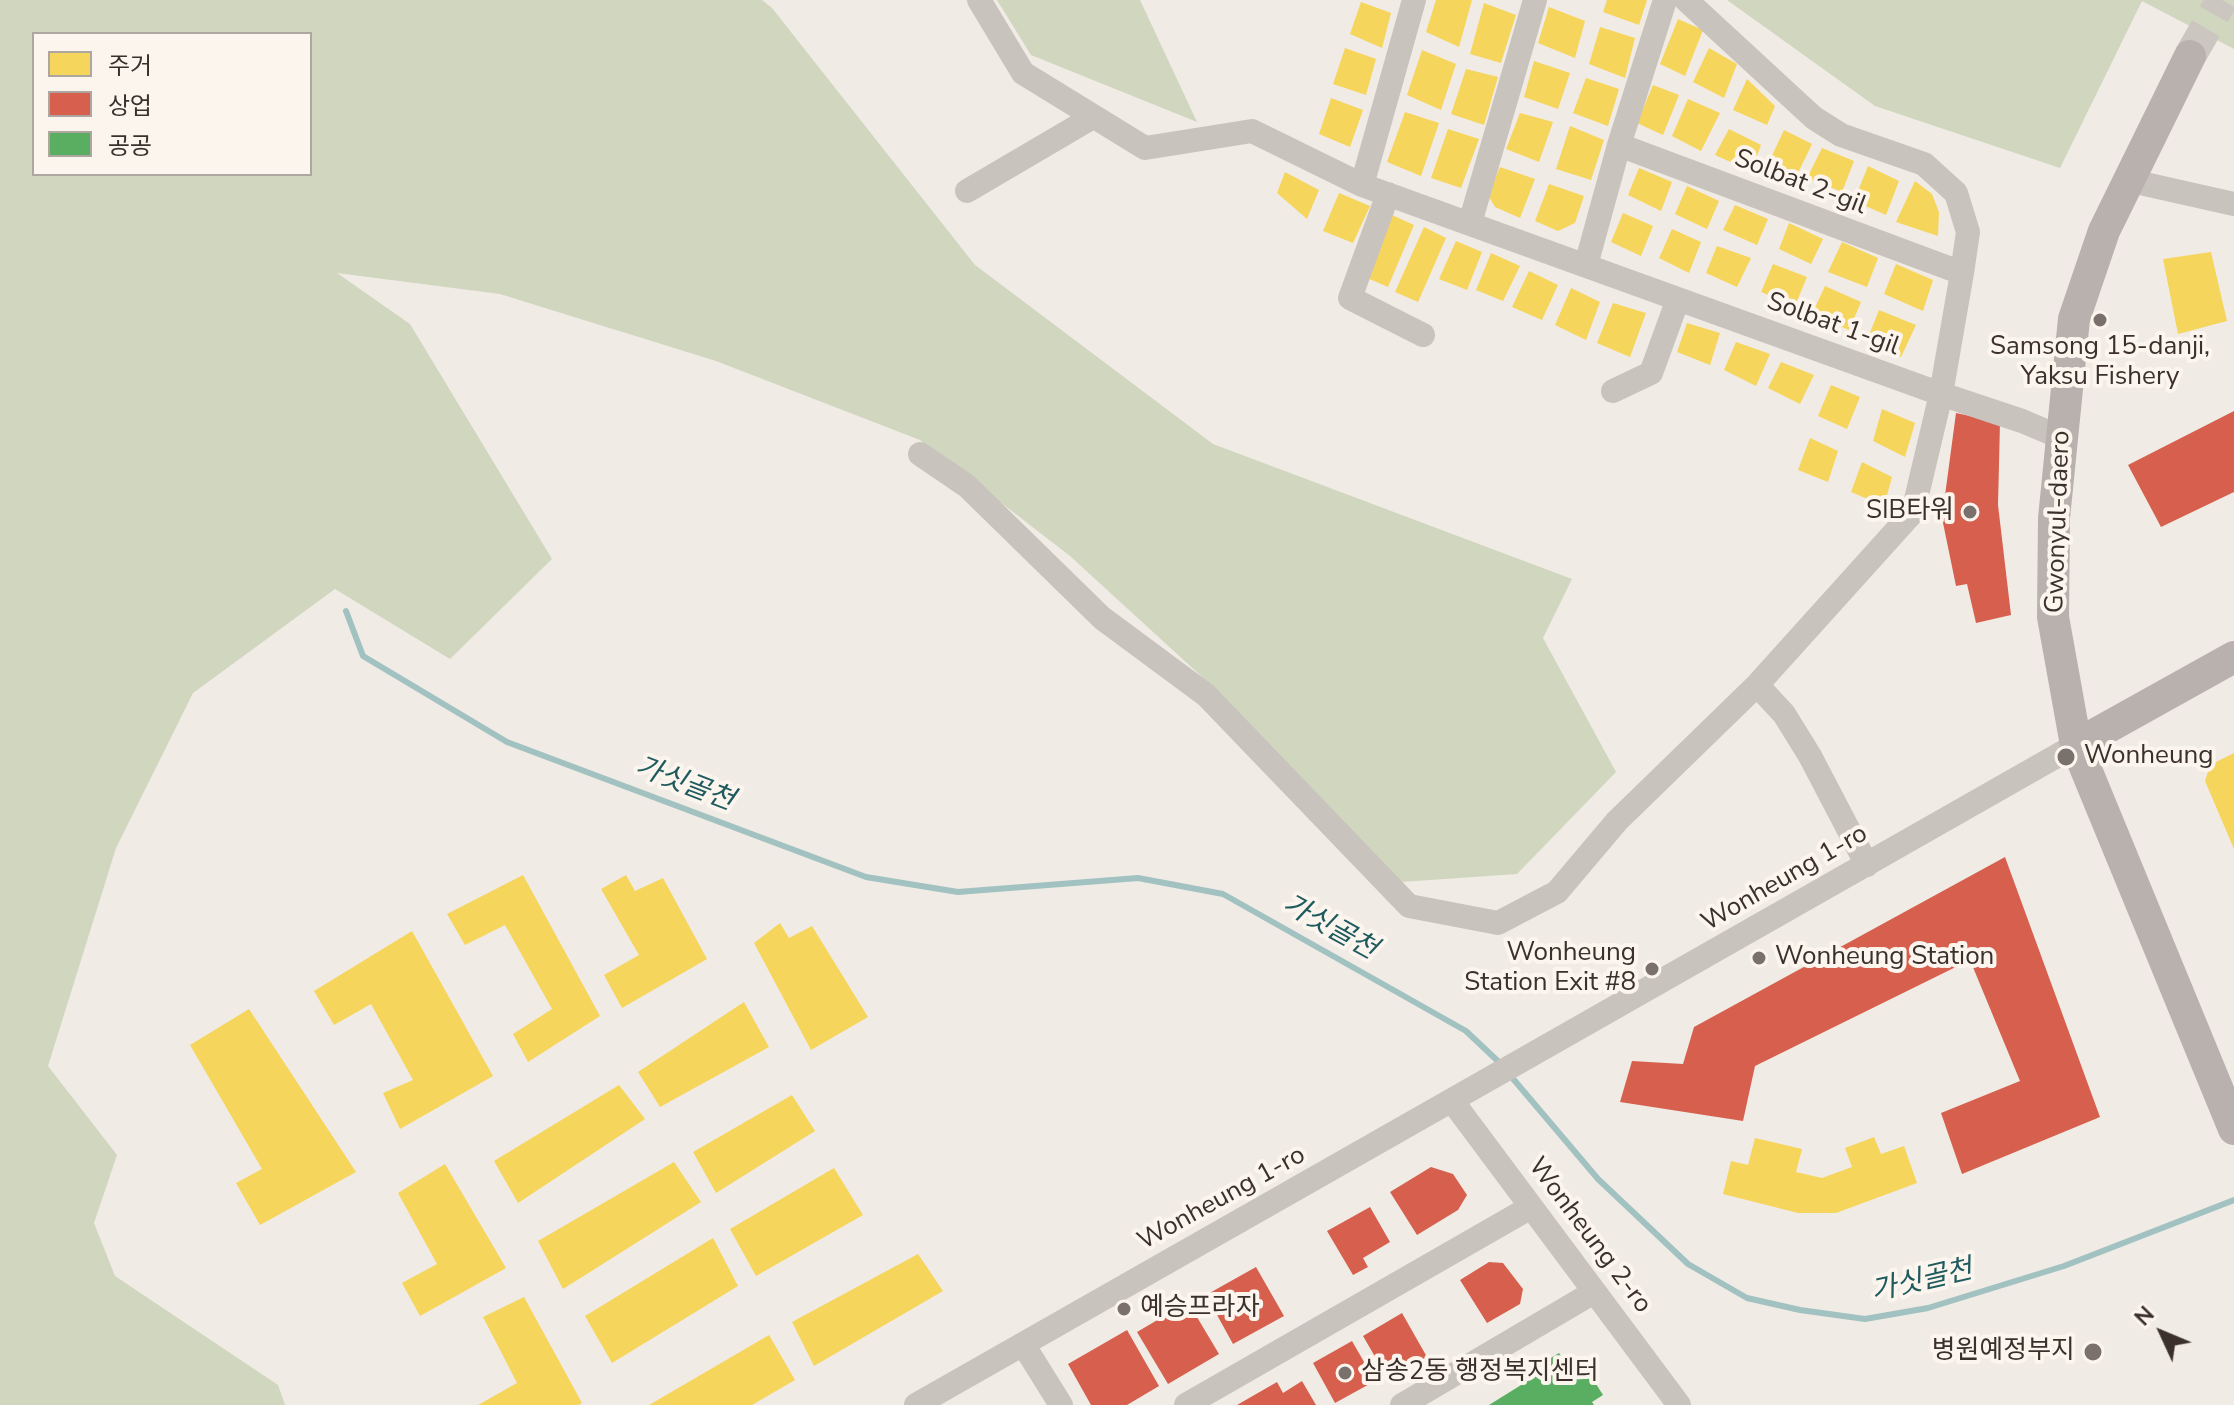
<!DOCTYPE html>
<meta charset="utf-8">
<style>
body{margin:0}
#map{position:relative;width:2234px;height:1405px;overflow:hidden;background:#f0ebe5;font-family:"Nunito Sans","Noto Sans KR",sans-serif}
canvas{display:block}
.legend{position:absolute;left:32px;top:32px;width:280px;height:144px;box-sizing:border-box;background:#fbf5ee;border:2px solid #aea6a0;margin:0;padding:10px 14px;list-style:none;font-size:24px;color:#3b302b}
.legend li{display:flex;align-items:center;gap:16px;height:40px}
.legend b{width:40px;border:2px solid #aea6a0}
.north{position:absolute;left:2122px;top:1293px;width:80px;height:80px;-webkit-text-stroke:6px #fbf5ee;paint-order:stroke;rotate:314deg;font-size:22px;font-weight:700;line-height:32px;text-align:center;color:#3b302b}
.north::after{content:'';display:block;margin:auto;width:28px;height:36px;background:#3b302b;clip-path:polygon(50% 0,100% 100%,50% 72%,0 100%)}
</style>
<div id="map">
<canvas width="2234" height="1405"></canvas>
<ul class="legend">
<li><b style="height:22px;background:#f6d55c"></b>주거</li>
<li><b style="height:22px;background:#d6604d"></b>상업</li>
<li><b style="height:22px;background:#5aae61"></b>공공</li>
</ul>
<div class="north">N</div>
</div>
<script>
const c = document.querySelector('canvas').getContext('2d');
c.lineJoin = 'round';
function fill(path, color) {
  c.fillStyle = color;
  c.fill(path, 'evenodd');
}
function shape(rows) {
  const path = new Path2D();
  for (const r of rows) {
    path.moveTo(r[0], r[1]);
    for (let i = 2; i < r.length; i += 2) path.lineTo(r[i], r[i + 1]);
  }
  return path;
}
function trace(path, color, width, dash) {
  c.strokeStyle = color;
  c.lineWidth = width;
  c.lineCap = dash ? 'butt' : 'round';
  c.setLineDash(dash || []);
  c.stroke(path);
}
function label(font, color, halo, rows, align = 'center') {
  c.font = font + ' "Nunito Sans","Noto Sans KR",sans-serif';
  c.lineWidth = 8;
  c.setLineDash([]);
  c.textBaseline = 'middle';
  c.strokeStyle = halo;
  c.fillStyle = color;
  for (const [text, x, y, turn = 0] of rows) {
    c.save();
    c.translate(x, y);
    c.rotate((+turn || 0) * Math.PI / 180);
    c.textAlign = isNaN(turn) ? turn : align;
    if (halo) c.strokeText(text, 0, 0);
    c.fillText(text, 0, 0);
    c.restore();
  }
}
const green = shape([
 [0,0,762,0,772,8,975,265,1213,444,1572,579,1543,638,1616,772,1517,874,1401,882,1212,686,1070,556,920,440,716,361,500,294,337,273,410,324,552,559,450,659,335,589,193,693,116,848,48,1066,117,1155,94,1223,115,1276,278,1385,285,1405,0,1405],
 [34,34,310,34,310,174,34,174],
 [997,0,1140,0,1197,122,1031,55],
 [1727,0,2234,0,2234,49,2142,1,2060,168,1875,106]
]);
const homes = shape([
 [1436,0,1472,0,1459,47,1426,32],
 [1607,0,1647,0,1639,25,1603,12],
 [1361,2,1391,13,1382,48,1350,34],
 [1484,3,1516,15,1501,63,1470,54],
 [1549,7,1585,21,1575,58,1538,43],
 [1678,19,1703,30,1685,76,1660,64],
 [1600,27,1635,38,1625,78,1589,64],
 [1345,48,1376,59,1366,95,1333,84],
 [1709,48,1737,64,1724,98,1693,82],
 [1422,50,1456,64,1441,110,1407,95],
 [1534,61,1570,73,1558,109,1524,97],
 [1466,69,1498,77,1484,125,1451,114],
 [1586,78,1619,89,1608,126,1573,113],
 [1747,79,1775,106,1767,125,1733,110],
 [1653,85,1679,95,1663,135,1637,123],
 [1331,98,1363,110,1350,147,1319,134],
 [1688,99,1720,113,1701,151,1672,136],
 [1405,112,1439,123,1421,176,1387,162],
 [1520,113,1553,122,1539,162,1506,149],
 [1570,126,1604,140,1591,180,1556,169],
 [1448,129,1479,139,1461,188,1431,178],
 [1729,129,1761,145,1751,171,1715,155],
 [1784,130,1812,144,1797,175,1769,162],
 [1822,148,1854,161,1842,192,1807,178],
 [1868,166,1899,181,1886,215,1854,201],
 [1500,167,1535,179,1520,218,1495,207,1488,195],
 [1639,168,1672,182,1661,211,1628,195],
 [1285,172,1319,190,1307,219,1277,193],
 [1915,181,1932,194,1939,212,1938,236,1896,222],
 [1549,184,1584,196,1575,223,1558,231,1535,221],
 [1687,186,1719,201,1707,229,1675,214],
 [1339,193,1370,206,1353,243,1323,231],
 [1735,205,1768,219,1757,245,1723,230],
 [1623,213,1653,226,1641,256,1611,242],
 [1392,215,1414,225,1388,287,1367,278],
 [1789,223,1823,239,1811,264,1779,249],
 [1424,227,1446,238,1418,302,1395,292],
 [1672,229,1701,242,1689,273,1659,258],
 [1456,241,1482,252,1467,290,1439,279],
 [1842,242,1878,258,1867,287,1828,272],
 [1717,246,1751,258,1737,287,1706,273],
 [2211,252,2227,321,2178,334,2163,259],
 [1491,253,1520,266,1503,301,1476,290],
 [1773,264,1807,277,1795,306,1761,292],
 [1896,264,1933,280,1923,311,1884,294],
 [1529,271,1558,285,1542,320,1512,307],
 [1825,286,1861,302,1849,330,1812,314],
 [1571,288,1600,302,1586,340,1555,325],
 [1613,303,1646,313,1630,357,1597,343],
 [1879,310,1916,325,1901,357,1867,340],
 [1687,323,1720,333,1710,365,1677,352],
 [1736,342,1770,354,1756,386,1724,370],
 [1781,362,1814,375,1800,404,1768,388],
 [1831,385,1860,397,1847,429,1818,416],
 [1882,409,1915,423,1905,457,1873,441],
 [2234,419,2234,484,2162,518,2137,469],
 [1810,438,1838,451,1828,482,1798,470],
 [1862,462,1892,477,1884,506,1851,492],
 [2234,753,2234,849,2205,781,2210,765],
 [2002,866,2036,950,2006,964,1996,943,1868,1002,1855,973,1881,960,1872,940,1901,926,1908,941,1930,931,1936,944,1956,935,1949,919,1978,906,1967,882],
 [523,875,600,1016,528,1062,513,1034,552,1009,505,925,465,945,447,914],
 [626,875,635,891,663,878,707,959,622,1008,604,975,639,955,601,889],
 [780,923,789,938,812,926,868,1017,811,1050,754,943],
 [412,931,493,1076,400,1129,383,1093,413,1080,371,1004,334,1025,314,991],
 [744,1002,769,1047,660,1107,638,1072],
 [2045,1005,2086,1113,1967,1159,1957,1131,1979,1122,1973,1107,2048,1078,2030,1031,2008,1039,2001,1022],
 [1761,1007,1742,1120,1625,1101,1632,1062,1688,1071,1698,1035,1716,1035,1723,1013],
 [249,1009,356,1172,260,1225,236,1183,262,1169,190,1045],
 [619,1085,645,1119,518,1203,494,1161],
 [792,1095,815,1131,716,1193,693,1152],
 [1874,1137,1881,1154,1904,1146,1917,1183,1836,1213,1798,1213,1723,1194,1731,1161,1748,1165,1755,1138,1802,1149,1796,1172,1822,1178,1852,1167,1845,1148],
 [674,1162,701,1202,563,1289,538,1241],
 [445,1164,506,1268,420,1316,402,1283,437,1264,398,1193],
 [834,1168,863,1215,756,1276,730,1229],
 [713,1238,738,1286,612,1363,585,1316],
 [918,1254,943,1291,814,1366,792,1322],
 [524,1297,582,1403,578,1405,478,1405,517,1383,483,1317],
 [769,1335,795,1380,752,1405,649,1405]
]);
const shops = shape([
 [2234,411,2234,492,2161,527,2128,465],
 [1956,413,2000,422,1998,505,2011,615,1976,623,1967,584,1956,586,1942,518],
 [2005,857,2100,1117,1962,1174,1941,1113,2020,1081,1970,960,1755,1066,1743,1121,1620,1102,1632,1061,1683,1064,1694,1027],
 [1431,1167,1453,1174,1467,1195,1458,1210,1417,1235,1390,1192],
 [1370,1207,1390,1242,1363,1258,1368,1267,1353,1275,1327,1231],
 [1489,1262,1503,1263,1523,1289,1520,1304,1487,1323,1460,1280],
 [1256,1267,1284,1316,1233,1344,1206,1295],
 [1188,1302,1219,1354,1168,1384,1137,1332],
 [1402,1313,1427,1357,1388,1379,1363,1336],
 [1127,1330,1159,1386,1127,1405,1091,1405,1068,1364],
 [1352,1341,1375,1381,1335,1403,1313,1363],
 [1302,1381,1316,1405,1237,1405,1277,1382,1283,1393]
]);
const public = shape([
 [1559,1353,1574,1376,1586,1368,1603,1395,1592,1402,1594,1405,1489,1405,1542,1372,1538,1366]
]);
const stream = shape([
 [346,611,363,656,507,742,866,877,958,892,1138,878,1223,894,1466,1031,1502,1065],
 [1509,1074,1598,1179,1688,1264,1747,1298,1800,1310,1865,1319,1928,1308,2064,1266,2234,1200]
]);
const majorTunnel = shape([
 [2190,56,2222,0]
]);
const minor = shape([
 [979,0,1023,73,1145,148,1252,131,1362,185,1941,394,2022,421,2060,437],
 [1619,145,1962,273],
 [2127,180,2234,204],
 [1362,185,1414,0],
 [967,191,1093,117],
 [1388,194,1350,298,1423,335],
 [1470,223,1535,0],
 [1586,265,1619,145,1665,0],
 [1613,391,1651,373,1678,299],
 [920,454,967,486,1102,618,1206,695,1409,906,1498,923,1557,892,1617,821,1757,685,1913,512,1941,394,1962,273,1968,232,1956,193,1924,164,1841,135,1814,118,1686,0],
 [1757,685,1784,714,1810,756,1867,865],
 [1453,1102,1679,1405],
 [1023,1344,1061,1405],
 [916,1405,2076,745],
 [1186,1405,1531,1207],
 [1402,1405,1594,1292]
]);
const major = shape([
 [2190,56,2104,231,2074,319,2054,518,2053,617,2076,745,2234,1129],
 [2076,745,2234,657]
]);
const markers = [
 [2100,320,8,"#7a716c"],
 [1970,512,8,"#7a716c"],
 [2066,757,10,"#7a716c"],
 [1759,958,8,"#7a716c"],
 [1652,969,8,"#7a716c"],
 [1124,1309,8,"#7a716c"],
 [2093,1352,10,"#7a716c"],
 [1345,1373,8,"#7a716c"]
];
const streetNames = [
 ["Solbat 2-gil",1800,183,21],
 ["Solbat 1-gil",1833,325,20],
 ["Gwonyul-daero",2059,522,-88],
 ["Wonheung 1-ro",1785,879,-30],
 ["Wonheung 1-ro",1222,1199,-29],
 ["Wonheung 2-ro",1589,1236,53]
];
const poiNames = [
 ["Samsong 15-danji,",2100,348,"center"],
 ["Yaksu Fishery",2100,378,"center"],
 ["SIB타워",1954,512,"right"],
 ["Wonheung",2084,757],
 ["Wonheung",1636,954,"right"],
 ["Station Exit #8",1636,984,"right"],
 ["Wonheung Station",1775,958],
 ["예승프라자",1140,1309],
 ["병원예정부지",2075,1352,"right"],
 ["삼송2동 행정복지센터",1361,1373]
];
const waterNames = [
 ["가싯골천",684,785,21],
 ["가싯골천",1329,928,29],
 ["가싯골천",1922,1282,-13]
];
fill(green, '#d1d6bf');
fill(homes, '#f6d55c');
fill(shops, '#d6604d');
fill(public, '#5aae61');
trace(stream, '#a1c2c1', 6);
trace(majorTunnel, '#ccc6c0', 32, [32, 16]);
trace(minor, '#c9c3be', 24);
trace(major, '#b8b1ad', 32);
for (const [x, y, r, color] of markers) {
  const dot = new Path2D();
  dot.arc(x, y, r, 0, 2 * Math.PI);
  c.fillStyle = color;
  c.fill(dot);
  trace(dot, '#fbf5ee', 3);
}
label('26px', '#3b302b', '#fbf5ee', streetNames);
label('26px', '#3b302b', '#fbf5ee', poiNames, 'left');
label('italic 28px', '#1f5a5e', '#fbf5ee', waterNames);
</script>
